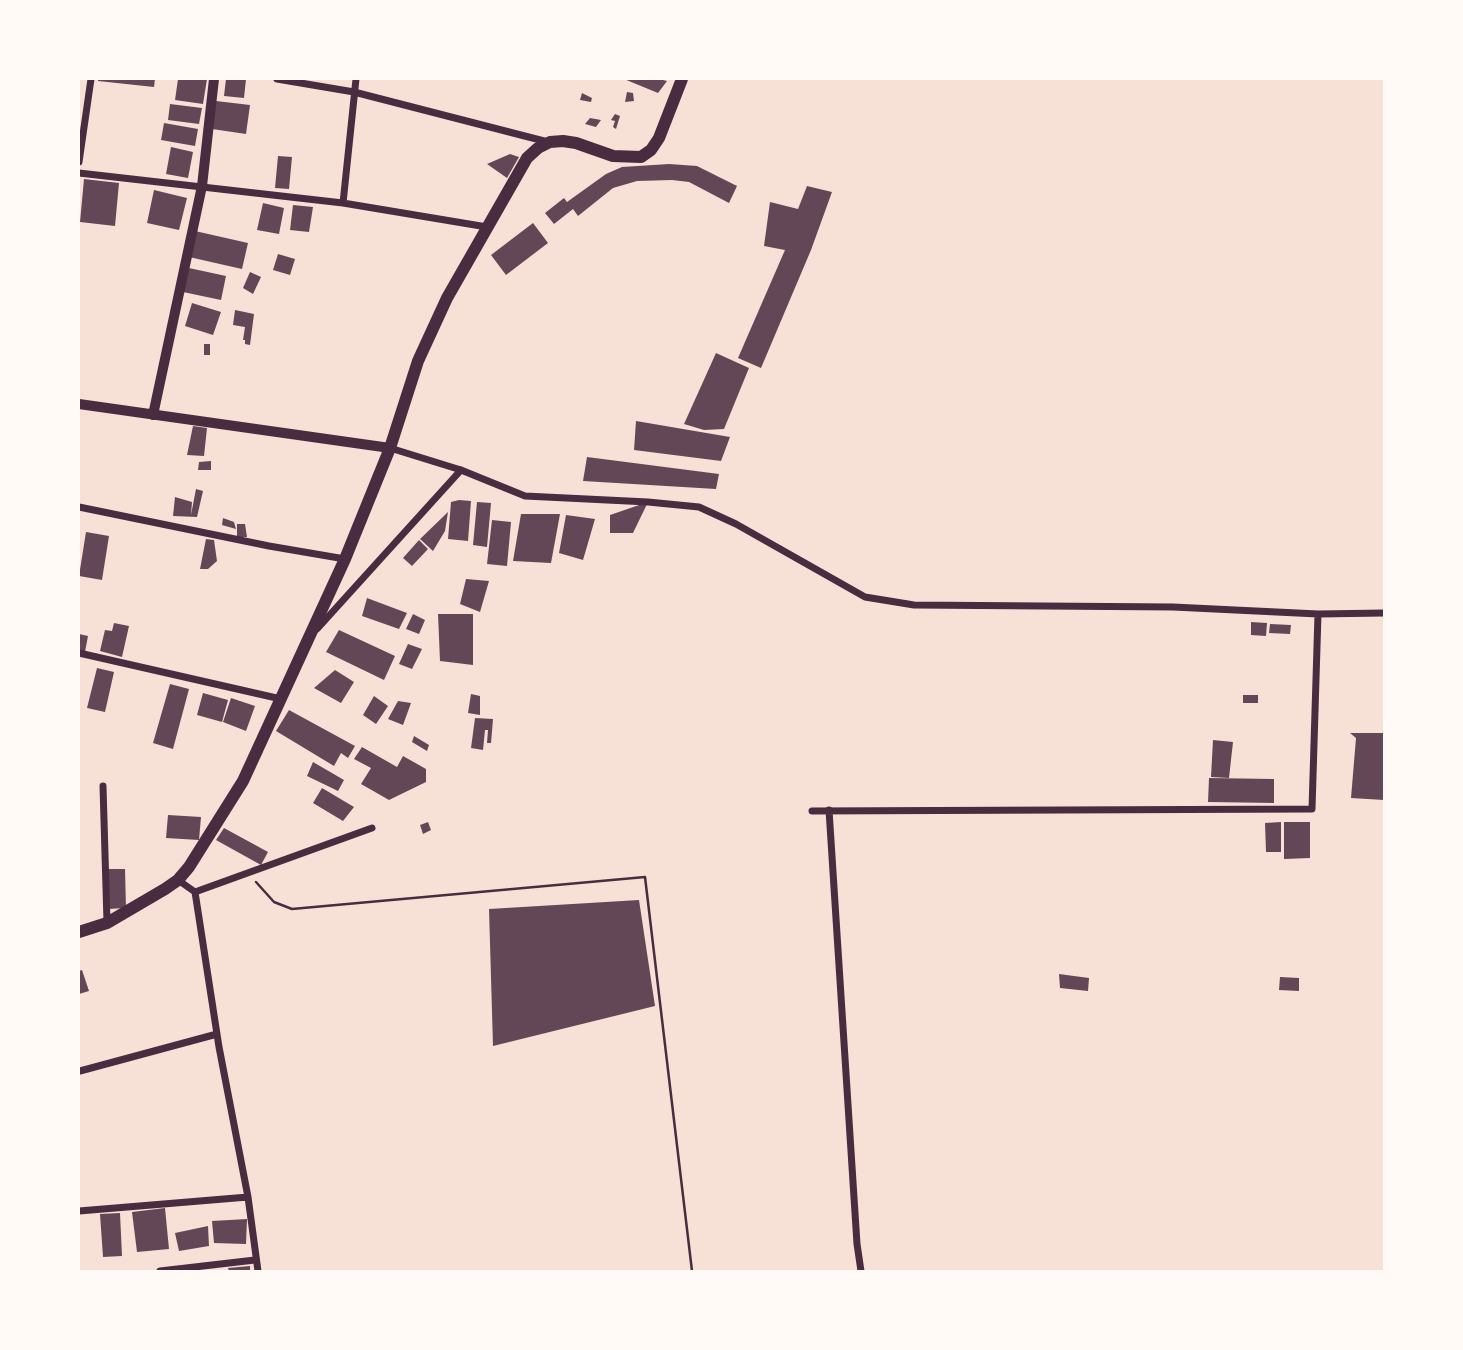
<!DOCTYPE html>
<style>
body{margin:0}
#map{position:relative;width:1463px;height:1350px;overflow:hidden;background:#f7e1d7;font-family:"Source Sans 3",sans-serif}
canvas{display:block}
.frame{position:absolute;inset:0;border:80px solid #fffaf5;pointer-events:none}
</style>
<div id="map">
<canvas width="1463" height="1350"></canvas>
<div class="frame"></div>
</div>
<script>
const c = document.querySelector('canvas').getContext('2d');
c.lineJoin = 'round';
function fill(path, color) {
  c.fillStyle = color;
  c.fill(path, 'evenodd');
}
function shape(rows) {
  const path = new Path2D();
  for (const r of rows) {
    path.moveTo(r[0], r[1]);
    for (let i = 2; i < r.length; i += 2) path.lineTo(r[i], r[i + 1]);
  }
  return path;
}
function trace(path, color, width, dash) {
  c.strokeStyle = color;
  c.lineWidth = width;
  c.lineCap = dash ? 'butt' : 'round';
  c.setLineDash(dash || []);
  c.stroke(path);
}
const building = shape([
 [98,79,155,79,154,87,98,81],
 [178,79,207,79,203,104,175,100],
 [226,79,246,79,244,98,224,96],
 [624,79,659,79,667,81,658,93],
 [627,92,633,93,634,101,625,102],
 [582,93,592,98,591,102,580,100],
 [216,101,250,105,246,134,212,129],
 [170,104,202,108,199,124,168,120],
 [615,114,620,116,616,129,613,127,615,121,611,120],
 [590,118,601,120,596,127,585,124],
 [164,123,198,129,195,146,161,140],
 [171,147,193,152,188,178,166,174],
 [510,154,519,157,507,178,487,164],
 [278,156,292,157,289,189,275,188],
 [669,164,697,166,737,186,729,203,689,182,672,180,637,181,613,188,578,216,573,209,554,224,545,213,564,198,567,202,606,174,622,167],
 [84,179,119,183,115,226,80,222],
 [807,186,832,192,811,250,761,368,738,358,785,250,764,246,770,202,798,209],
 [154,190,187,198,179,230,147,223],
 [263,203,284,208,279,234,257,230],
 [293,205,313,207,309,232,290,230],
 [533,223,548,243,506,275,491,255],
 [195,231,248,243,242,269,189,257],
 [278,254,295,259,290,275,273,270],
 [189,268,226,276,221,300,183,292],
 [250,272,261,277,253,294,243,288],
 [192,303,221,312,213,335,185,326],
 [235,310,254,314,250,345,245,344,245,340,243,340,245,327,233,325],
 [204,344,210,344,210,355,204,355],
 [716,353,749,368,724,429,704,430,684,424],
 [636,421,730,437,721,461,634,450],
 [193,426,207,428,204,456,187,455],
 [587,457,719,474,716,489,583,481],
 [211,461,211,470,198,470,199,462],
 [196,489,203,491,197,517,173,516,175,497,192,502,191,515],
 [459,500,471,501,468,541,448,539,451,502],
 [477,502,491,503,487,547,473,545],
 [648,502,633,533,610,533,610,515],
 [448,512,445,531,433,551,420,539],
 [521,514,560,514,551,563,513,561],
 [566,515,595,519,583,560,559,553],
 [223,518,234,522,236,529,222,525],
 [492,520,511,522,507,566,487,564],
 [237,524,245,524,247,537,237,537],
 [86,532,109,536,102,580,79,576],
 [206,539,214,540,217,561,208,569,200,569],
 [419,540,428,549,412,566,403,558],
 [466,579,489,581,480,612,460,604],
 [367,598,407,613,399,629,362,616],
 [413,614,425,620,419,634,406,629],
 [438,614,473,614,473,665,440,661],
 [1251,622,1267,623,1266,636,1251,635],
 [114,623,129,626,122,657,100,651,105,630,112,631],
 [1270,624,1291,625,1290,634,1269,633],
 [339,630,395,656,384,680,326,652],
 [79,634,88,636,85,652,79,650],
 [408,644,422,649,412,669,399,664],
 [97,668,114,672,105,712,87,708],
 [335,670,354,682,341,703,314,688],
 [170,684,189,689,173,749,153,743],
 [203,693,228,700,222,722,197,715],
 [471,694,480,696,480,715,468,713],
 [1243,695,1258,695,1258,703,1243,703],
 [374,696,388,706,376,724,363,715],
 [231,698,255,706,246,731,223,722],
 [398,701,411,703,403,725,388,719],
 [289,710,355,746,348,758,341,753,334,766,276,731],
 [475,718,493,719,491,743,487,743,488,730,485,730,483,750,471,748],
 [1350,733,1384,733,1384,800,1351,798,1356,738],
 [414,736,429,745,427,751,412,742],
 [1213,740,1233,742,1229,778,1211,777],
 [362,747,397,767,403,756,426,769,426,782,389,800,361,784,371,768,354,759],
 [313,762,344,780,338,791,307,776],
 [1209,778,1274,779,1274,803,1208,802],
 [322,788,354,807,343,821,313,803],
 [168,815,201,817,199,840,166,838],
 [428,822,431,830,423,834,420,825],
 [1281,822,1281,852,1266,852,1265,823],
 [1284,822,1310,822,1310,858,1284,859],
 [224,828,268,852,261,865,216,840],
 [106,869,125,869,126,908,108,909],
 [639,900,655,1006,493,1046,489,909],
 [82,970,89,991,79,994,79,971],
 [1059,974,1089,978,1088,991,1060,988],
 [1280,977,1299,978,1299,991,1279,990],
 [165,1208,169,1249,137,1252,132,1212],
 [120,1213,122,1256,103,1257,100,1214],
 [247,1219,246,1244,214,1243,212,1221],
 [208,1226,209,1246,179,1251,175,1233],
 [250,1266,250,1271,229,1271,228,1268]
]);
const path = shape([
 [256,882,274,902,292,909,645,877,692,1271]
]);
const minor = shape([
 [277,79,354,92,548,142],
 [79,162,91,79],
 [79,173,343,203,487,227],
 [343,203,356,79],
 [390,448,461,470,525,496,648,502,699,507,736,524,865,597,914,605,1173,607,1318,614,1384,613],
 [79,507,269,546,345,559],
 [317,629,461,470],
 [79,653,281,699],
 [103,786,107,922],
 [829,810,857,1244,861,1271],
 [812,811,1312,809,1318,614],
 [178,880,195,892,219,1047,248,1197,258,1271],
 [195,892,372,828],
 [80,1071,217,1034],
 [79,1211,248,1197],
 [160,1271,255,1260]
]);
const tertiary = shape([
 [79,404,390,448],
 [153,415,202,186,214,79]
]);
const primary = shape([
 [79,932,107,923,165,889,178,880,189,867,243,781,345,559,390,448,418,361,447,298,527,158,538,148,550,142,563,141,576,143,613,156,641,157,651,150,659,138,682,79]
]);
fill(building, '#644757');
trace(path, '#4a2c40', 2.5);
trace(minor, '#4a2c40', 7);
trace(tertiary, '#4a2c40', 10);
trace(primary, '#4a2c40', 12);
</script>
